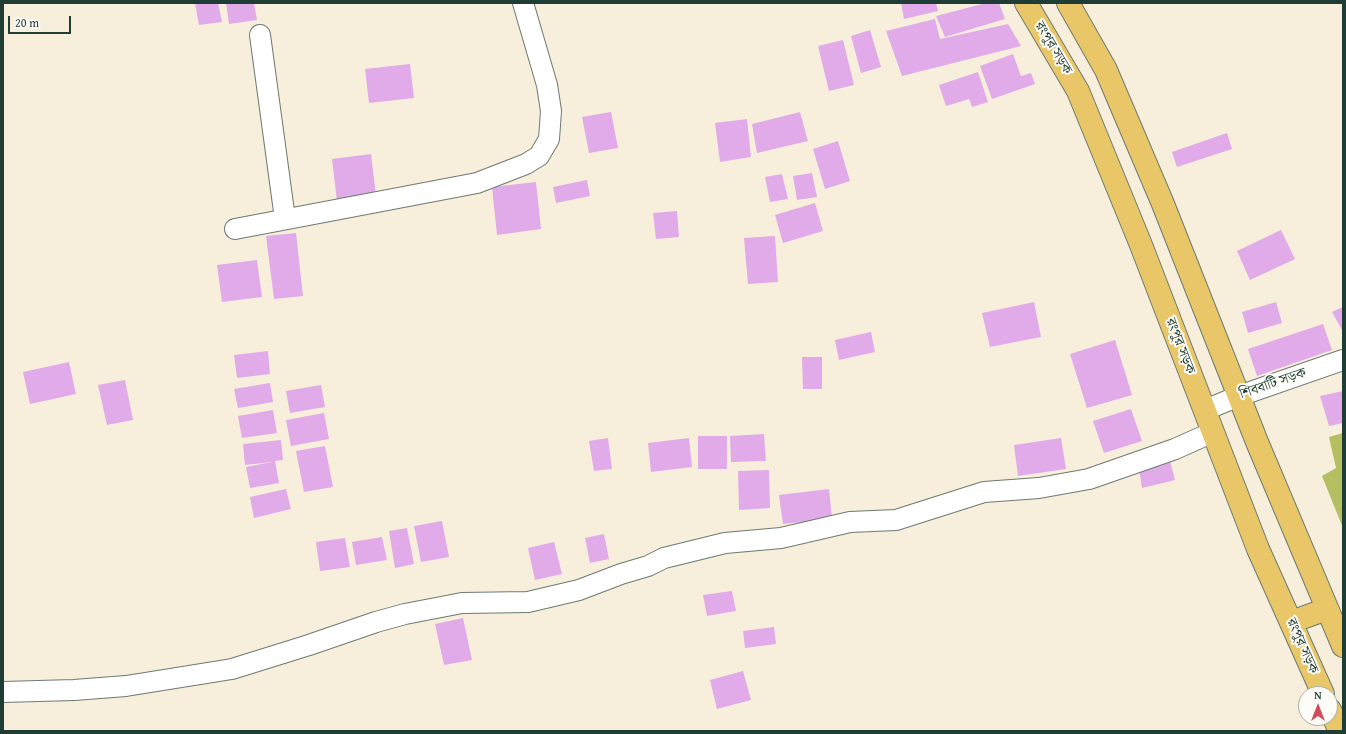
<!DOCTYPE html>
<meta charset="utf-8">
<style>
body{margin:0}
#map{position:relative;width:1346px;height:734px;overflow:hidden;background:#f7eedc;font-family:"Gentium Book Plus",serif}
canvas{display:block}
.frame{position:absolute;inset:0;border:4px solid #1f3d34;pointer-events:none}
.north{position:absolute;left:1298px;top:686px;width:40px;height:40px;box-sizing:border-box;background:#fdfcf7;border:1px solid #a4b0a9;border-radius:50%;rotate:0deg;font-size:11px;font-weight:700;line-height:16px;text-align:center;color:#1f3d34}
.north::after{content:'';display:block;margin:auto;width:14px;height:18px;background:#d1495b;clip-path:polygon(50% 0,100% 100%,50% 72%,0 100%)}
.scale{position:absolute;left:8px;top:16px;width:63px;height:18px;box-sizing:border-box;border:2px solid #1f3d34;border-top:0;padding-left:5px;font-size:12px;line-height:14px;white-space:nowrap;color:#1f3d34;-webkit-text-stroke:3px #fdfcf7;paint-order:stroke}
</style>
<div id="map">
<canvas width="1346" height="734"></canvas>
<div class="frame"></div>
<div class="north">N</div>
<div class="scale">20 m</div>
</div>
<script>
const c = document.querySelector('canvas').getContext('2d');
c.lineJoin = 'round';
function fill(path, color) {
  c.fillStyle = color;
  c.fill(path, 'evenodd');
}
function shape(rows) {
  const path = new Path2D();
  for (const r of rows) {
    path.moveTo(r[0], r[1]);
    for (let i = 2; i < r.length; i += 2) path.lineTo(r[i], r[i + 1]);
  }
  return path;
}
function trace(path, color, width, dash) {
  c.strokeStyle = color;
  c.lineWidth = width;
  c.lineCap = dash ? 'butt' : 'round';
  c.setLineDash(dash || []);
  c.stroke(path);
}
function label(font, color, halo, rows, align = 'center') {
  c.font = font + ' "Gentium Book Plus","Noto Serif Bengali",serif';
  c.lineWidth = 4;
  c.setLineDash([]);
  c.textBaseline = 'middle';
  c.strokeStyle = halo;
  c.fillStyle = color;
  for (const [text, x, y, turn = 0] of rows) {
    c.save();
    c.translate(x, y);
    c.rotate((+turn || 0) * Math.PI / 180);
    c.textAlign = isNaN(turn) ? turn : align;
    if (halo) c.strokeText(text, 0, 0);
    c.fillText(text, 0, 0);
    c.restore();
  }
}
const green = shape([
 [1343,433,1343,528,1322,476,1336,468,1329,437]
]);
const building = shape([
 [195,3,218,3,222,22,199,25],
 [226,3,254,3,257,20,229,24],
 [901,3,936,3,938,11,904,19],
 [986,3,999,3,1005,19,945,37,936,16],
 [935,19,940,39,1008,24,1021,46,902,76,886,31],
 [870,30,881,67,861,73,851,36],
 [843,40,854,85,829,91,818,46],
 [1013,54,1021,76,1031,73,1035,84,992,99,980,66],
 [410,64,414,98,369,103,365,69],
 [978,72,988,102,972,107,969,99,946,106,939,85],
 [611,112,618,148,589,153,582,117],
 [800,112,808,141,757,153,752,124],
 [747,119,751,157,720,162,715,123],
 [1227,133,1232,149,1177,167,1172,152],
 [838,141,850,181,825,189,813,149],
 [371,154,376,196,337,201,332,159],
 [812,173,817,197,797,200,793,176],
 [782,174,788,199,770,202,765,177],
 [587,180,590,196,556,203,553,187],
 [536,182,541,229,497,235,492,187],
 [815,203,823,231,783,243,775,215],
 [677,211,679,237,656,239,653,213],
 [1281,230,1295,259,1250,280,1237,251],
 [296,233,303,296,274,299,266,236],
 [775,236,778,282,748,284,744,238],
 [257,260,262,297,222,302,217,265],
 [1034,302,1041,337,990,347,982,313],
 [1276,302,1282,323,1248,333,1242,312],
 [1343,307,1343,332,1332,312],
 [1323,324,1332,350,1257,376,1248,349],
 [871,332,875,352,839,360,835,340],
 [1115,340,1132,395,1087,408,1070,354],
 [268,351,270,374,237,378,234,355],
 [802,357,822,357,822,389,803,389],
 [69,362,76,394,30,404,23,372],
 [125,380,133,420,107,425,98,385],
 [270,383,273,402,238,408,234,389],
 [321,385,325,407,290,413,286,391],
 [1343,391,1343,423,1329,426,1320,396],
 [1131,409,1142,441,1104,453,1093,421],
 [273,410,277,433,242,438,238,416],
 [324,413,329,439,291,446,286,420],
 [764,434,766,461,731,462,730,436],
 [698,436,727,436,727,469,698,469],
 [608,438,612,469,594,471,589,441],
 [689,438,692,467,651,472,648,443],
 [1061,438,1066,469,1018,476,1014,445],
 [281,440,283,460,275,461,279,483,250,488,246,467,272,462,245,465,243,444],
 [325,446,333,487,304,492,296,451],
 [1170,461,1175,480,1142,488,1139,469],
 [769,470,770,508,739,510,738,471],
 [286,489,291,509,254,518,250,497],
 [829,489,832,519,783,524,779,495],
 [442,521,449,557,421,562,414,526],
 [407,528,414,564,395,568,389,531],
 [604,534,609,559,590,563,585,538],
 [382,537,387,560,356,565,352,542],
 [345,538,350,567,320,571,316,542],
 [554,542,562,574,535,580,528,548],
 [732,591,736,611,707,616,703,595],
 [463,618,472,660,444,665,435,624],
 [774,627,776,644,745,648,743,631],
 [743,671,751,700,717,709,710,680]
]);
const minor = shape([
 [260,35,285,219],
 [235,229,477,183,526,164,539,156,549,139,551,111,547,85,523,3],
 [1205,410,1239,396,1343,360],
 [3,692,74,690,126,686,232,669,309,645,376,622,405,614,462,603,528,602,579,590,621,574,648,566,664,558,725,543,781,538,850,522,896,520,984,492,1039,488,1089,479,1175,449,1213,432]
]);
const trunk = shape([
 [1026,3,1078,91,1141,245,1258,549,1323,694],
 [1068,3,1106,70,1163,204,1257,442,1343,646],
 [1291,622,1327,609],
 [1330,710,1340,731]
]);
const streetNames = [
 ["রংপুর সড়ক",1053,48,59],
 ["রংপুর সড়ক",1180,346,69],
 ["শিববাটি সড়ক",1273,384,-19],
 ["রংপুর সড়ক",1302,646,66]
];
fill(green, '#b3bf61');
fill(building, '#e1aae9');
trace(minor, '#6b7b6f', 22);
trace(trunk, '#6b7b6f', 24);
trace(minor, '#fff', 20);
trace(trunk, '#e9c769', 22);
label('14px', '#1f3d34', '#fdfcf7', streetNames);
</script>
